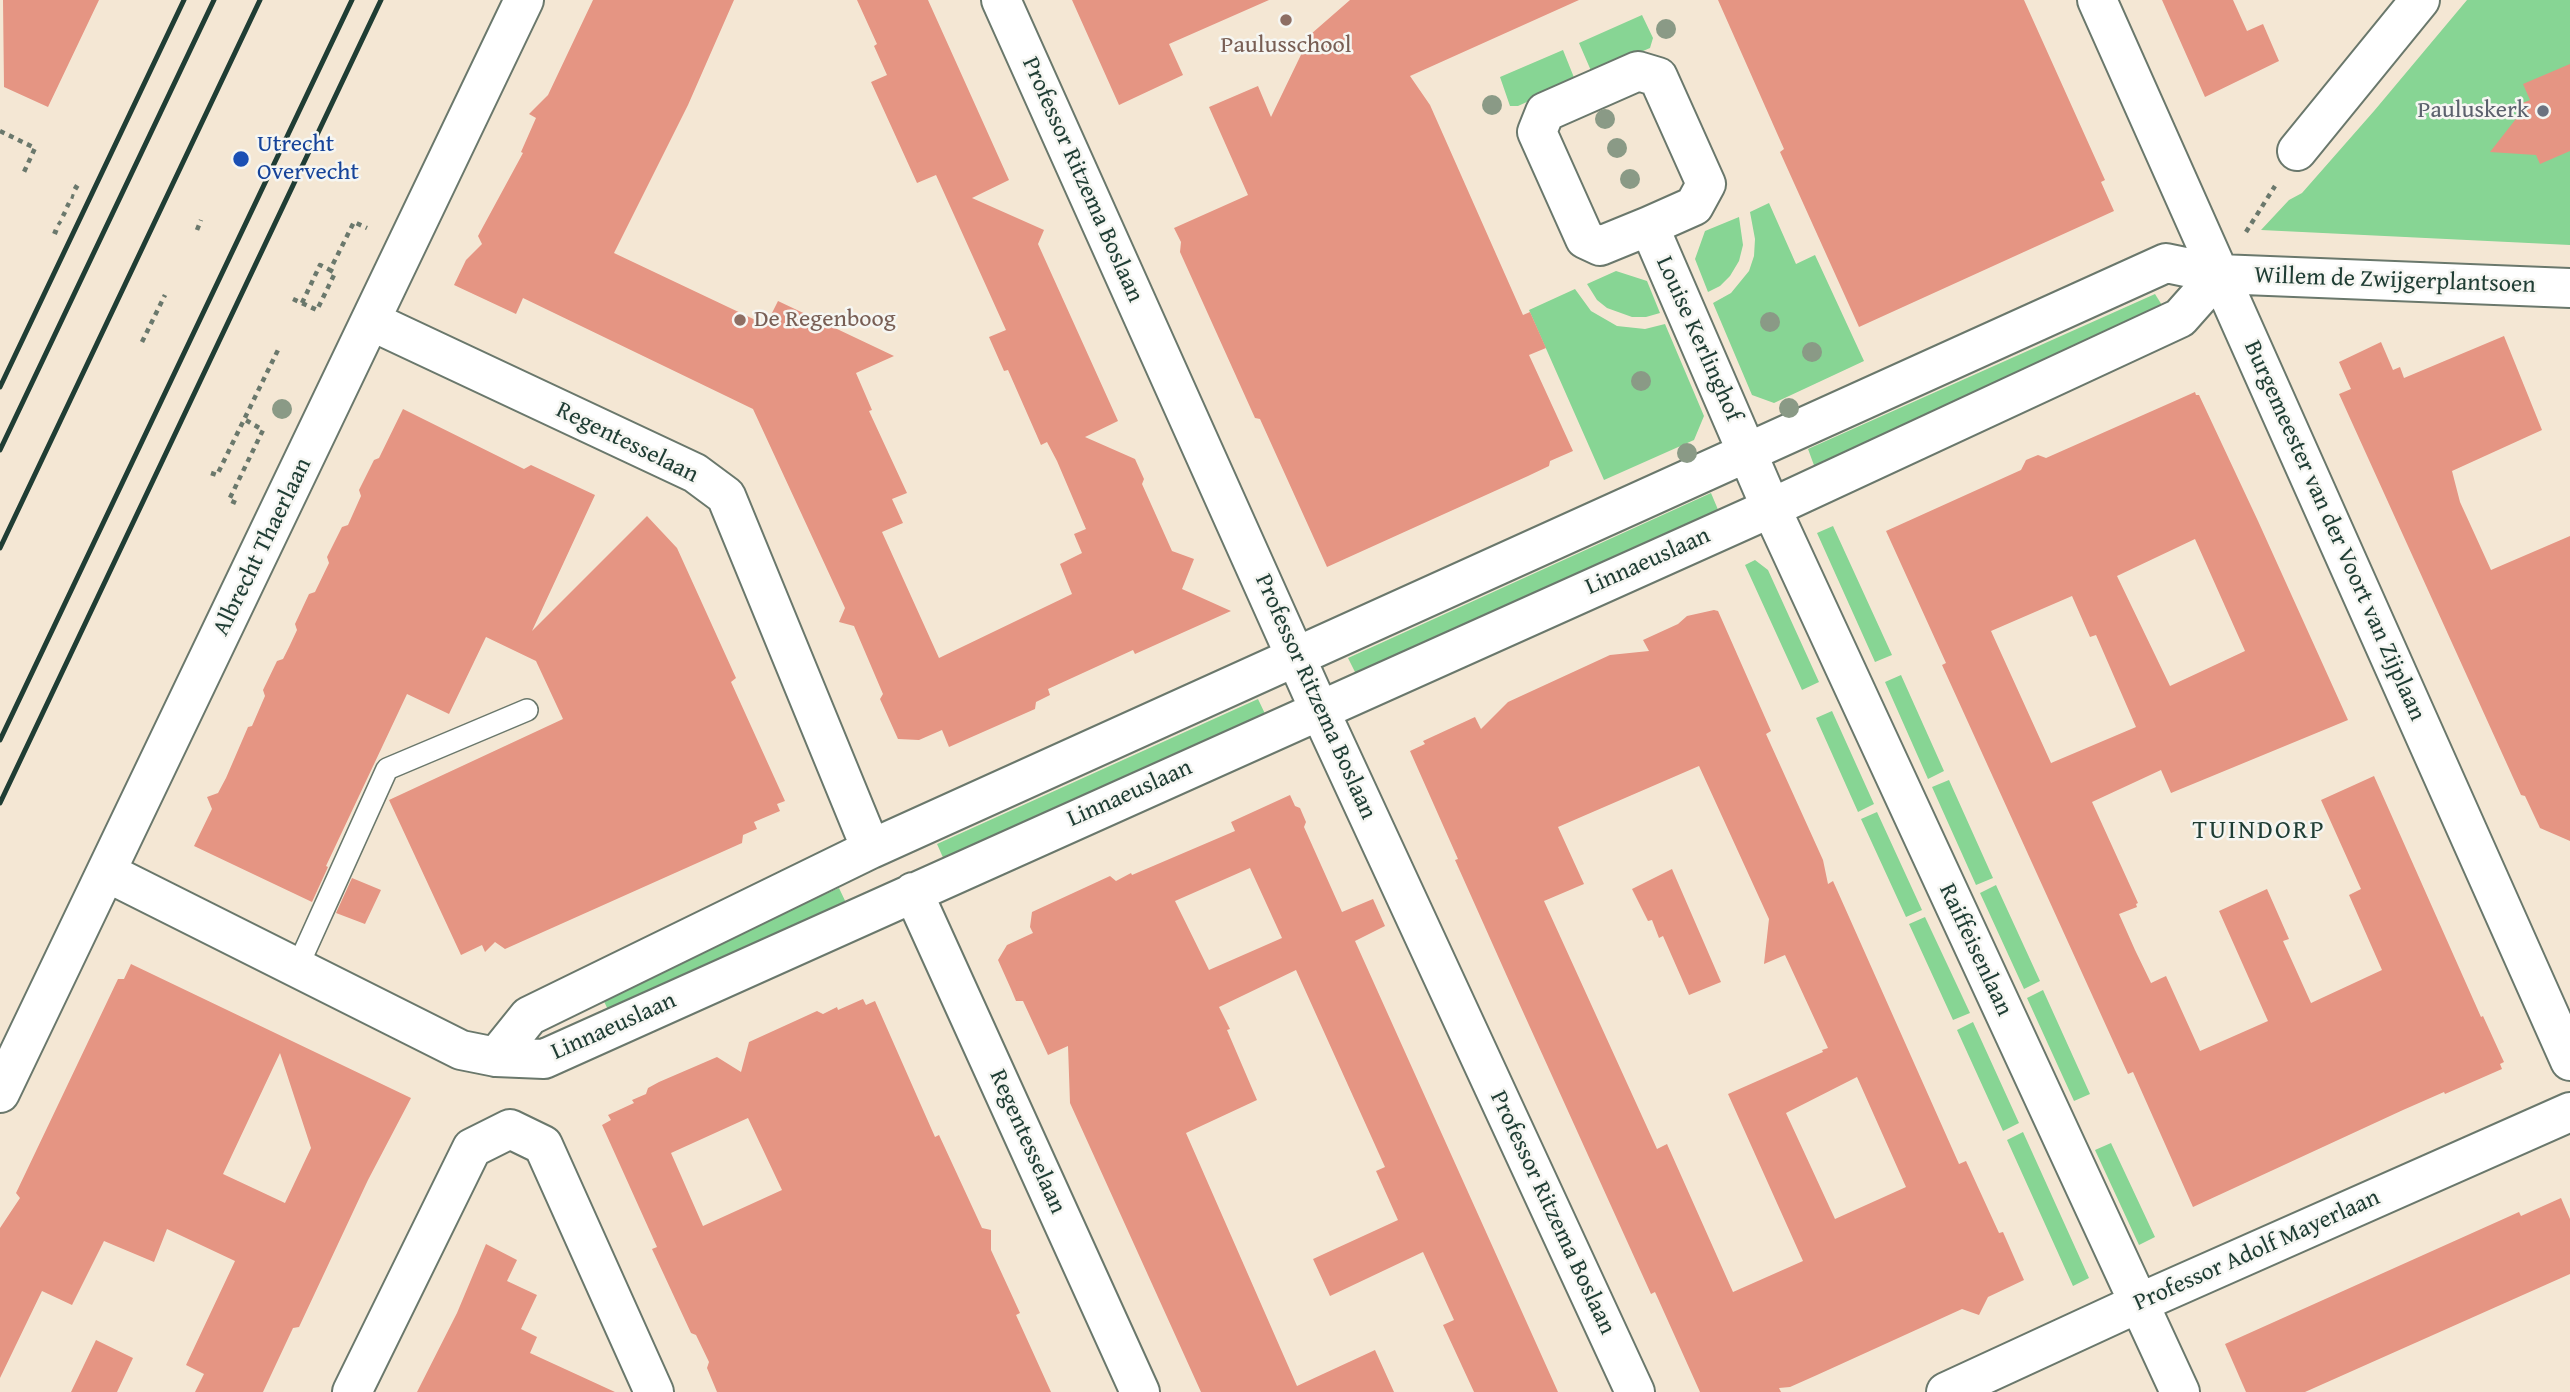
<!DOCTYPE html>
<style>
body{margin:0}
canvas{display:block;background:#f4e7d4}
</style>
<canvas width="2570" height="1392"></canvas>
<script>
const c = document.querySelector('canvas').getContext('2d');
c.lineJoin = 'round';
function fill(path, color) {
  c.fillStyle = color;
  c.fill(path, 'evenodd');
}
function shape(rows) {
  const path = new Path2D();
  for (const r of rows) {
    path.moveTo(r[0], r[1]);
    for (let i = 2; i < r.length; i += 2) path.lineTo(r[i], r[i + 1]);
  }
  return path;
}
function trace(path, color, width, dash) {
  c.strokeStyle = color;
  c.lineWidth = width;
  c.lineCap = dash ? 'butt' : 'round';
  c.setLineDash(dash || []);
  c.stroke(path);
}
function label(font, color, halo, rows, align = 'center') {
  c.font = font + ' "Gentium Book Plus",serif';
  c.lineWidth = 5;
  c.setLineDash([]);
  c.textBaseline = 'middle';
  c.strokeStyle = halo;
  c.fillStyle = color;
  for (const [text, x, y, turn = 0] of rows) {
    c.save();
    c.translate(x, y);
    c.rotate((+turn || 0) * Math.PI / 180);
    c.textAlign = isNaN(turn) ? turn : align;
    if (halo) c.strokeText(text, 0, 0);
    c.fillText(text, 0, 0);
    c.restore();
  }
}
const green = shape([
 [2467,0,2570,0,2570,245,2261,230,2289,200,2302,193,2374,111],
 [1642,15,1653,38,1650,48,1592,73,1579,43],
 [1563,50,1575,80,1518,106,1510,106,1500,77],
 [1769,203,1796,264,1815,255,1864,361,1774,403,1752,395,1713,303,1731,293,1749,271,1754,256,1755,239,1750,212],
 [1739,217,1743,245,1739,261,1730,276,1720,286,1708,292,1695,259,1705,231],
 [1616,271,1647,281,1660,313,1646,317,1632,317,1607,308,1597,300,1587,284],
 [1575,289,1591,311,1617,326,1645,329,1665,324,1704,416,1694,440,1604,480,1529,310],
 [2155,294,2165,310,1815,468,1808,449],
 [1711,493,1719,512,1357,676,1348,658],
 [1833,526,1892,655,1875,662,1817,533],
 [1755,560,1768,570,1819,682,1802,690,1745,565],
 [1901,675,1944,771,1928,779,1885,682],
 [1258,699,1267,718,945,862,937,844],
 [1832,711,1874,804,1858,812,1816,718],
 [1949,780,1993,878,1976,885,1932,787],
 [1877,812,1922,910,1906,917,1861,819],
 [1996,885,2040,981,2024,989,1980,893],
 [839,888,848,907,610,1014,601,995],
 [1925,917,1970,1013,1953,1020,1909,924],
 [2043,990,2090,1094,2074,1101,2027,998],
 [1973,1022,2019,1123,2003,1131,1957,1030],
 [2023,1132,2089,1278,2073,1286,2007,1140],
 [2111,1143,2155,1237,2139,1245,2095,1150]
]);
const building = shape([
 [3,0,99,0,48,107,4,87],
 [593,0,734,0,688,105,614,253,766,325,778,301,894,356,856,373,872,410,869,411,907,493,892,499,903,523,882,532,939,658,1072,594,1060,564,1082,553,1074,534,1086,529,1057,461,1047,442,1041,445,1008,370,1004,371,989,337,1006,330,936,175,917,183,871,82,887,75,874,46,877,44,857,0,928,0,1009,180,972,198,1044,230,1038,244,1118,421,1085,437,1135,459,1144,479,1142,484,1172,551,1194,559,1182,589,1231,611,1135,654,1133,650,1048,689,1050,695,1036,702,1035,709,949,747,942,730,919,740,898,739,880,699,883,694,854,626,839,622,845,608,753,409,523,298,516,314,454,285,466,260,482,244,478,236,523,153,521,152,536,118,529,114,548,95],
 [1072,0,1269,0,1169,44,1183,75,1119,105],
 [1350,0,1579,0,1410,76,1430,105,1523,315,1530,312,1546,348,1529,355,1573,451,1550,461,1549,466,1528,476,1327,567,1260,419,1255,418,1208,314,1180,252,1181,242,1174,228,1248,195,1209,107,1258,86,1271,117,1311,34],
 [1718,0,2024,0,2105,180,2101,182,2114,211,1859,327,1780,152,1784,149],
 [2162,0,2233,0,2247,31,2263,24,2279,61,2205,97],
 [2570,64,2570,151,2540,164,2536,155,2490,152,2519,115,2515,106,2530,100,2523,84],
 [2504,336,2542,430,2452,471,2460,502,2491,570,2570,536,2570,841,2540,828,2525,796,2521,795,2339,394,2351,389,2339,362,2381,342,2393,370,2400,367,2404,378],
 [2195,392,2196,395,2199,395,2258,521,2348,720,2171,793,2161,770,2092,802,2138,903,2136,904,2137,907,2119,914,2135,950,2151,983,2166,976,2200,1051,2268,1021,2219,911,2267,889,2289,939,2283,941,2311,1003,2382,970,2349,895,2361,889,2321,800,2374,776,2481,1017,2483,1016,2504,1062,2500,1064,2502,1069,2445,1094,2444,1092,2403,1110,2193,1207,2133,1072,2128,1074,1942,665,1946,663,1886,531,2021,470,2026,460,2038,455,2046,458],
 [2195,539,2245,651,2170,686,2117,576],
 [2072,596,2090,637,2096,635,2136,727,2051,763,1991,631],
 [403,409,524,469,531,465,595,495,532,631,647,516,677,548,736,678,731,682,785,801,777,804,780,811,754,822,757,829,743,835,742,843,505,949,495,942,485,952,482,945,461,955,389,800,563,719,536,661,486,637,449,714,407,694,326,866,328,867,312,902,194,846,212,809,207,797,218,793,226,778,248,727,252,726,265,696,263,690,277,661,283,659,290,645,297,630,295,624,309,594,315,592,329,563,327,557,342,527,348,525,361,496,359,490,374,460,379,458],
 [1714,610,1718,611,1771,731,1766,734,1823,860,1828,884,1833,881,1959,1164,1966,1161,1999,1233,2003,1232,2024,1280,1988,1297,1979,1315,1962,1309,1817,1375,1790,1387,1779,1388,1781,1392,1700,1392,1655,1292,1651,1294,1514,992,1455,860,1458,859,1410,751,1425,744,1423,741,1475,717,1481,729,1508,702,1610,655,1649,651,1643,640,1678,624,1687,616],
 [1699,766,1769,919,1764,964,1785,955,1828,1048,1822,1050,1823,1052,1728,1094,1803,1261,1733,1292,1667,1144,1657,1149,1544,901,1584,884,1558,827],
 [1857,1077,1906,1187,1835,1219,1786,1113],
 [1290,795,1295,806,1300,808,1306,822,1304,827,1342,912,1373,899,1385,926,1355,941,1558,1392,1474,1392,1443,1325,1454,1320,1423,1252,1330,1296,1313,1259,1398,1220,1376,1171,1385,1167,1296,970,1219,1007,1230,1029,1227,1030,1257,1100,1186,1133,1297,1386,1375,1350,1394,1392,1201,1392,1070,1103,1068,1046,1048,1055,1023,1001,1016,1001,1011,989,998,960,1007,945,1033,933,1030,927,1032,912,1110,876,1116,881,1131,873,1132,875,1235,831,1231,822],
 [1250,868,1282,938,1209,970,1175,901],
 [1672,869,1721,982,1689,995,1663,936,1659,938,1652,920,1648,921,1632,889],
 [352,878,381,890,365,924,336,913],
 [131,964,411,1098,368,1180,299,1327,293,1328,263,1392,195,1392,204,1374,186,1365,235,1261,167,1229,154,1262,104,1241,72,1305,42,1291,0,1378,0,1228,20,1198,16,1193,118,979,124,979],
 [280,1053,311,1148,285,1203,223,1174],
 [863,999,866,1005,875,1001,935,1137,939,1135,982,1228,991,1230,991,1250,1020,1313,1016,1315,1051,1392,717,1392,707,1368,709,1362,696,1335,691,1333,652,1249,657,1247,602,1125,611,1120,608,1115,634,1103,632,1100,646,1094,648,1088,659,1082,717,1057,741,1072,749,1042,817,1011,823,1014,837,1007,838,1010],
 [748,1118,782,1190,703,1226,671,1153],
 [2561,1198,2570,1219,2570,1274,2305,1392,2246,1392,2225,1344,2519,1212,2521,1216],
 [486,1244,517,1260,507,1281,537,1295,521,1329,537,1337,530,1353,615,1392,417,1392,457,1313],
 [96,1340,133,1358,117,1392,71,1392]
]);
const path = shape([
 [0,131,35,148,24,172],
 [74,186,79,189],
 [71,196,74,197],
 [66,204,70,206],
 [62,213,66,215],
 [58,222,61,224],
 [197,230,201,220],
 [53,231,58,233],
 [2246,232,2275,186],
 [293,299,317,310,335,273,330,270,354,222,367,228],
 [302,303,320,265,330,270],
 [142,342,165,295],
 [211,473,217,475,278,350],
 [236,503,229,500,263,430,244,419]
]);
const service = shape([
 [297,968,387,769,527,710]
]);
const minor = shape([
 [1001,0,1319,709,1635,1392],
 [2097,0,2570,1061],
 [2297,151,2420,0],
 [1649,226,1694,206,1706,184,1658,77,1638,71,1545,112,1537,132,1585,239,1600,246,1649,226,1771,508,2180,1392],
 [371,321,695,473,726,496,871,849],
 [106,872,461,1050,496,1057,544,1059,1771,508,2180,318,2219,274],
 [913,892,1140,1392],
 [496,1057,529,1016,871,849,2166,263,2219,274,2570,288],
 [0,1093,524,0],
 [352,1392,472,1148,510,1129,543,1145,654,1392],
 [1946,1392,2139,1303,2570,1112]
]);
const rail = shape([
 [0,387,184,0],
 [0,450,214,0],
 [0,548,260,0],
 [0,740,352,0],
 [0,803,381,0]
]);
const trees = [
 [1666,29],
 [1492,105],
 [1605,119],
 [1617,148],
 [1630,179],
 [1770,322],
 [1812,352],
 [1641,381],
 [1789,408],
 [282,409],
 [1687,453]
];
const markers = [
 [1286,20,7,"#8d6e63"],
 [2543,111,7,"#6b7280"],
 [241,159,9,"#1a4fb4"],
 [740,320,7,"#8d6e63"]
];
const educationNames = [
 ["Paulusschool",1286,46],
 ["De Regenboog",754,320,"left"]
];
const worshipNames = [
 ["Pauluskerk",2529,111]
];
const transitNames = [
 ["Utrecht",257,145],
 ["Overvecht",257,173]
];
const streetNames = [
 ["Professor Ritzema Boslaan",1082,180,66],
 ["Willem de Zwijgerplantsoen",2395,281,2],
 ["Louise Kerlinghof",1698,339,66],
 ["Regentesselaan",627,443,26],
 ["Burgemeester van der Voort van Zijplaan",2334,531,66],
 ["Albrecht Thaerlaan",263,547,-64],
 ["Linnaeuslaan",1648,562,-24],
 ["Professor Ritzema Boslaan",1315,697,66],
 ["Linnaeuslaan",1130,794,-24],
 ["Raiffeisenlaan",1975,950,65],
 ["Linnaeuslaan",614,1027,-24],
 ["Regentesselaan",1027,1142,66],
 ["Professor Ritzema Boslaan",1552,1213,65],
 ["Professor Adolf Mayerlaan",2257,1251,-24]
];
const neighbourhoodNames = [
 ["TUINDORP",2259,831]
];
fill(green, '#87d594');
fill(building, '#e59583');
trace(service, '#6a786c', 24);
trace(minor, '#6a786c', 42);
trace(path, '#6a786c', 4.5, [5, 5]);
trace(service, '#fff', 21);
trace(minor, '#fff', 38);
trace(rail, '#1f3d34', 5);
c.fillStyle = '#8a9a86';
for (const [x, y] of trees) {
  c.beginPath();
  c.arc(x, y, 10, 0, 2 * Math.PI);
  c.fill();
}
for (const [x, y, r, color] of markers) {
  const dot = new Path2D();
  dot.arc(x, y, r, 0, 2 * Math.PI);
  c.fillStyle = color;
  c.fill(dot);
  trace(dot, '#f6f6f2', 2.5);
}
label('24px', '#785e54', '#f6f6f2', educationNames);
label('24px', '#5b616d', '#f6f6f2', worshipNames, 'right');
label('24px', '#164399', '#f6f6f2', transitNames, 'left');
label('24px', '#1f3d34', '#f6f6f2', streetNames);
c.letterSpacing = '2px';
label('26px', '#1f3d34', '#f6f6f2', neighbourhoodNames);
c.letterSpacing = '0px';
</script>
